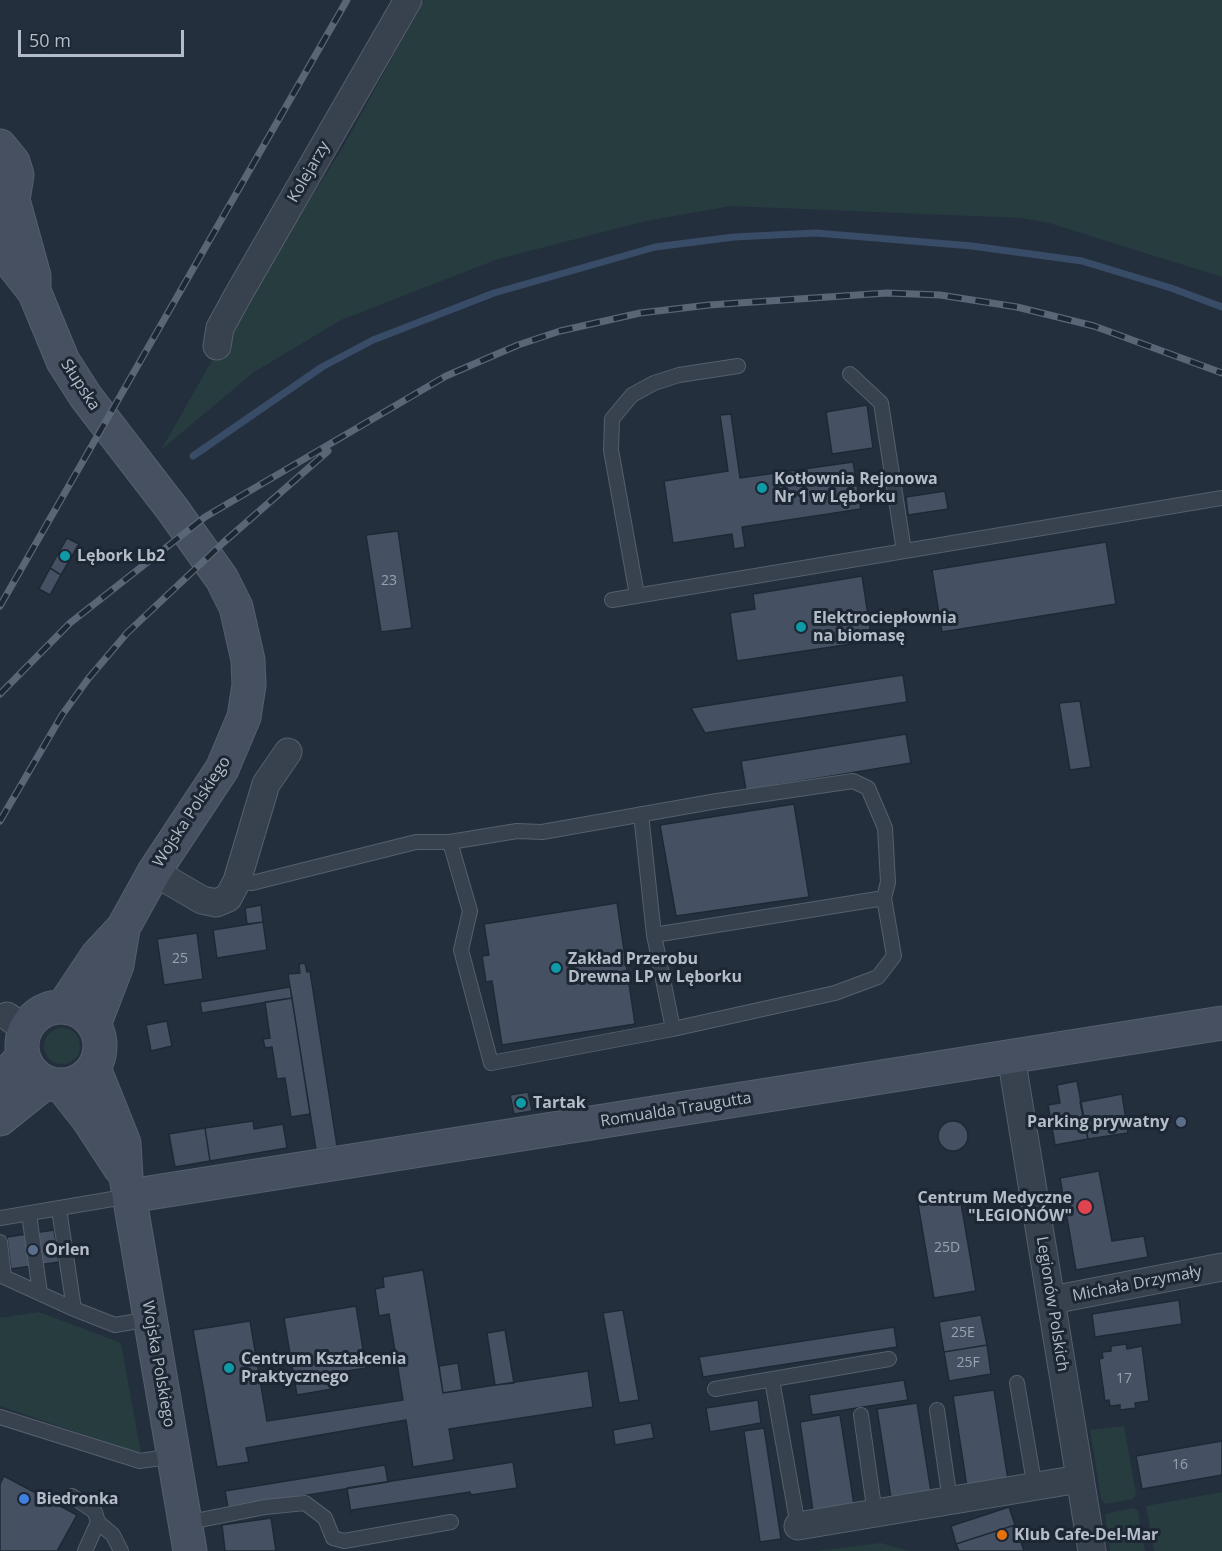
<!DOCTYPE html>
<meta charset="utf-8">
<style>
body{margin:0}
#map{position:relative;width:1222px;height:1551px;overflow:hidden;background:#242f3e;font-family:"Open Sans",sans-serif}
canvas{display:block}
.scale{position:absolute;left:18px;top:30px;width:166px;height:27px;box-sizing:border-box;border:3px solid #b4bcc9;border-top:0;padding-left:8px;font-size:18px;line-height:21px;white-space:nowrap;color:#b4bcc9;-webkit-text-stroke:4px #1d2633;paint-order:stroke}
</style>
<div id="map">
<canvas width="1222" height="1551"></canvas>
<div class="scale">50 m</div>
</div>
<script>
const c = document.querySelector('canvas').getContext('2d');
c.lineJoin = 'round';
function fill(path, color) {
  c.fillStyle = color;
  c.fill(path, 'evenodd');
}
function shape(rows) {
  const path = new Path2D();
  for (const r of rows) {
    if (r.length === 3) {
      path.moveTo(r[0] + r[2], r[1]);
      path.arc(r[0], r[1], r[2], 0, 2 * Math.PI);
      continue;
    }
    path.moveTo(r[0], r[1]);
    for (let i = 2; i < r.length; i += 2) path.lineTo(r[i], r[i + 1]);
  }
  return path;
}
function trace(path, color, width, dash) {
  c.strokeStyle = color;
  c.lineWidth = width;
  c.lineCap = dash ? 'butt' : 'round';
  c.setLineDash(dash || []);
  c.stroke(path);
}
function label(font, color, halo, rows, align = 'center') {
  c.font = font + ' "Open Sans",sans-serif';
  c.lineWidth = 6;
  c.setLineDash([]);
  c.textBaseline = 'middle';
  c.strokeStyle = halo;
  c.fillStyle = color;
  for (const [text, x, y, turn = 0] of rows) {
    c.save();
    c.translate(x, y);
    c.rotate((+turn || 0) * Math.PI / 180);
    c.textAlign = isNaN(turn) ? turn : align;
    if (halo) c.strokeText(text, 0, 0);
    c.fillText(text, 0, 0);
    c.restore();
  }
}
const green = shape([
 [424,0,1222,0,1222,277,1049,223,1022,218,731,206,646,221,498,259,341,320,254,372,161,450,254,287,342,149],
 [62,1046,18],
 [39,1312,121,1343,141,1454,0,1406,0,1318],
 [1124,1426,1136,1494,1133,1499,1105,1504,1101,1499,1090,1430],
 [1222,1492,1222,1551,1154,1551,1146,1506],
 [1132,1508,1138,1511,1145,1551,1110,1551,1105,1514],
 [881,1543,909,1551,815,1551]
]);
const stream = shape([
 [193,456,322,367,373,340,494,293,655,247,734,237,816,233,972,246,1082,261,1171,288,1222,307]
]);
const building = shape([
 [867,405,873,448,832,454,826,412,867,405],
 [731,414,740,478,853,462,861,509,742,527,745,547,734,549,732,534,673,543,664,481,728,471,720,415,731,414],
 [945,491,948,509,908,515,906,497,945,491],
 [398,531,412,628,381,632,366,535,398,531],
 [67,538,79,544,61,575,50,568,67,538],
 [1106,542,1116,604,942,632,932,570,1106,542],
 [50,568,61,575,50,595,39,589,50,568],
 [862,576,872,641,737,661,730,613,755,609,753,594,862,576],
 [903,675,907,702,705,733,691,708,903,675],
 [1080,701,1091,767,1070,770,1059,703,1080,701],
 [906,734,911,763,746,790,741,761,906,734],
 [794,804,809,897,676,916,660,825,794,804],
 [617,903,635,1024,502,1045,492,981,486,982,482,956,489,955,484,924,617,903],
 [261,905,263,922,247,924,245,908,261,905],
 [263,922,267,950,217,958,213,930,263,922],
 [197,933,203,979,164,985,157,939,197,933],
 [305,963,307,972,310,971,337,1146,316,1150,288,974,300,973,299,964,305,963],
 [290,987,292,998,202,1013,200,1002,290,987],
 [292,998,310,1114,291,1117,285,1078,277,1079,272,1047,265,1048,263,1039,270,1038,265,1002,292,998],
 [167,1021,172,1046,151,1051,146,1025,167,1021],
 [1077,1081,1088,1139,1055,1145,1048,1105,1060,1103,1057,1085,1077,1081],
 [528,1092,532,1111,514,1114,510,1095,528,1092],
 [1122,1094,1128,1133,1088,1139,1080,1102,1122,1094],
 [253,1121,254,1129,283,1124,287,1148,210,1161,205,1128,253,1121],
 [953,1136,15],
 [205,1128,210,1161,175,1167,169,1134,205,1128],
 [1099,1171,1112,1241,1144,1236,1148,1257,1076,1270,1060,1178,1099,1171],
 [960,1197,976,1291,934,1298,918,1204,960,1197],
 [54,1230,59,1262,11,1269,7,1237,54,1230],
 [423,1270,443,1393,588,1371,593,1407,449,1429,454,1460,413,1467,406,1420,246,1448,249,1462,217,1467,193,1330,250,1321,267,1421,403,1400,389,1314,379,1316,375,1289,384,1287,383,1277,423,1270],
 [1179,1300,1182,1324,1095,1337,1092,1314,1179,1300],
 [356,1306,366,1368,335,1373,338,1388,297,1395,284,1318,356,1306],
 [623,1310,639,1400,619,1403,603,1313,623,1310],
 [981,1315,987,1345,944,1352,939,1322,981,1315],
 [894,1327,897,1347,703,1377,699,1357,894,1327],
 [505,1330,514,1383,495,1385,487,1333,505,1330],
 [1126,1344,1127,1349,1142,1346,1149,1401,1135,1403,1136,1408,1120,1410,1120,1405,1110,1406,1109,1400,1105,1401,1099,1359,1103,1358,1102,1352,1111,1351,1111,1346,1126,1344],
 [987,1345,991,1374,949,1381,944,1352,987,1345],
 [458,1363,462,1390,443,1393,439,1366,458,1363],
 [904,1380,908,1400,812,1415,809,1395,904,1380],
 [994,1390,1008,1480,967,1487,953,1396,994,1390],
 [758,1400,761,1423,710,1432,706,1408,758,1400],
 [917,1403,931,1492,891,1498,877,1409,917,1403],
 [840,1415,854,1505,813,1511,800,1422,840,1415],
 [651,1423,654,1438,615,1445,613,1430,651,1423],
 [764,1428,781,1539,760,1542,744,1431,764,1428],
 [1222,1441,1222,1475,1142,1489,1136,1456,1222,1441],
 [513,1462,517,1488,471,1495,470,1492,352,1510,351,1513,347,1488,513,1462],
 [385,1465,388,1482,228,1508,225,1491,385,1465],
 [4,1476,77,1515,57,1551,0,1551,0,1484,4,1476],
 [1009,1507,1015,1525,956,1544,951,1526,1009,1507],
 [271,1518,276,1551,225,1551,222,1525,271,1518],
 [1015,1525,1024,1551,959,1551,956,1544,1015,1525]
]);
const lane = shape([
 [850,374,881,403,904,551],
 [637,595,611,450,612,419,632,395,654,383,679,375,738,366],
 [612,600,1222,498],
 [641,814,654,935,673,1029],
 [237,881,252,883,416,842,450,842,517,831,542,832,717,801,853,781,868,788,885,828,888,882,884,898,894,956,878,977,835,993,673,1029,491,1063,461,950,470,911,450,842],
 [654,935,884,898],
 [59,1209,74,1309,115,1325,150,1319],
 [29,1214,40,1293],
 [0,1218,130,1196],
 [0,1242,4,1277,74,1309],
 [772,1380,798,1526],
 [1017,1383,1035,1488],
 [715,1389,889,1359],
 [937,1410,950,1501],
 [861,1415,875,1514],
 [0,1417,140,1461,174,1456],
 [72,1496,95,1512,98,1522,85,1551],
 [98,1522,113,1535,121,1551],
 [185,1523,265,1507,305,1503,325,1518,333,1538,344,1541,451,1522]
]);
const street = shape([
 [217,346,220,328,238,295,408,0],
 [154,872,202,900,216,903,228,898,237,881,266,784,288,752],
 [7,1016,26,1030],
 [1011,1056,1092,1551],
 [1052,1300,1222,1267],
 [798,1526,1079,1479]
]);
const secondary = shape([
 [0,146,13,162,17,175,13,200,0,216],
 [13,200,34,276,34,291,63,361,86,397,173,510,222,579,236,607,248,660,249,685,244,717,222,769,154,872,123,928,97,956,63,1007],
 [0,248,32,289],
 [61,1046,39],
 [94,1025,117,965,123,929],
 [94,1068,124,1143,126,1177,190,1551],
 [0,1082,23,1056],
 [62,1086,88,1119,120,1168],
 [0,1119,46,1082],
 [130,1196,1222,1023]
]);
const rail = shape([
 [0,606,347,0],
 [0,694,70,623,205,517,446,376,518,345,560,331,640,313,709,305,887,293,940,295,1017,307,1094,326,1222,373],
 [0,821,62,715,88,679,127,633,224,542,328,451]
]);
const markers = [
 [762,488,6,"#0f9aa8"],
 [65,556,6,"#0f9aa8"],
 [801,627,6,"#0f9aa8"],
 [556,968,6,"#0f9aa8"],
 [521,1103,6,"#0f9aa8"],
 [1181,1122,6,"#5c6f8a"],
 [1085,1207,8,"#e0444e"],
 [33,1250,6,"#5c6f8a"],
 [229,1368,6,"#0f9aa8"],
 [24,1499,6,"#3f7fe0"],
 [1002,1535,6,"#e8710a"]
];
const numberNames = [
 ["23",389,581],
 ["25",180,959],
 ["25D",947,1248],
 ["25E",963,1333],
 ["25F",968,1363],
 ["17",1124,1379],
 ["16",1180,1465]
];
const streetNames = [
 ["Kolejarzy",309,172,-60],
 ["Słupska",80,385,57],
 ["Wojska Polskiego",192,812,-57],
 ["Romualda Traugutta",676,1110,-9],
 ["Michała Drzymały",1137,1284,-11],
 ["Legionów Polskich",1052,1304,81],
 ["Wojska Polskiego",158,1364,80]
];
const poiNames = [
 ["Kotłownia Rejonowa",774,479],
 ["Nr 1 w Lęborku",774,497],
 ["Lębork Lb2",77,556],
 ["Elektrociepłownia",813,618],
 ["na biomasę",813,636],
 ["Zakład Przerobu",568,959],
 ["Drewna LP w Lęborku",568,977],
 ["Tartak",533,1103],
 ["Parking prywatny",1169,1122,"right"],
 ["Centrum Medyczne",1072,1198,"right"],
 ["\"LEGIONÓW\"",1072,1216,"right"],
 ["Orlen",45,1250],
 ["Centrum Kształcenia",241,1359],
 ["Praktycznego",241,1377],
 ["Biedronka",36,1499],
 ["Klub Cafe-Del-Mar",1014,1535]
];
fill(green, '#263c3f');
trace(stream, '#394c67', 7);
fill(building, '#455162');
trace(building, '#1f2835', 1.5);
trace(lane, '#565f6c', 16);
trace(street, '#565f6c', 29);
trace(secondary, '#565f6c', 35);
trace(lane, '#38414e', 14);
trace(street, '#38414e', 27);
trace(secondary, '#465061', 33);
trace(rail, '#5a6575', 7);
trace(rail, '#1d2633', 4.5, [14]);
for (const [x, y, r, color] of markers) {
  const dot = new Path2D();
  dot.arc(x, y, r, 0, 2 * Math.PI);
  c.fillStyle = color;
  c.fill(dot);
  trace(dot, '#1d2633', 2);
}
label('14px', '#98a1af', null, numberNames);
label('16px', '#b4bcc9', '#1d2633', streetNames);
label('bold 16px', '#b4bcc9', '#1d2633', poiNames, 'left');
</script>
